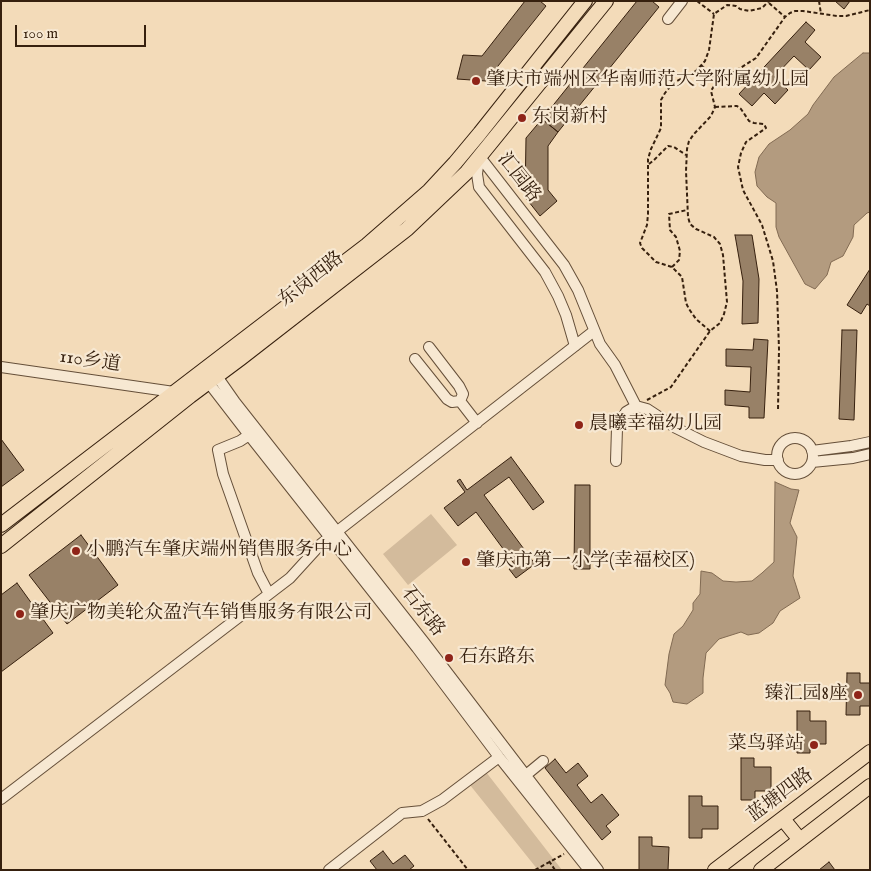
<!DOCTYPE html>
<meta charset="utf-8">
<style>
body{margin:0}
#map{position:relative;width:871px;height:871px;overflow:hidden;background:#f3dbb9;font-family:"IM FELL English",serif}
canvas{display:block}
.frame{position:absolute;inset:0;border:2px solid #36200e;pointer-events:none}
.scale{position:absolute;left:15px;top:25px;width:131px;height:22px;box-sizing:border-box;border:2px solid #36200e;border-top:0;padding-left:6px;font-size:15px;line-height:18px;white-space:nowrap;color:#36200e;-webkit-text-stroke:4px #f7e8d2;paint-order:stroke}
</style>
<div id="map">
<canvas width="871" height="871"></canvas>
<div class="frame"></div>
<div class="scale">100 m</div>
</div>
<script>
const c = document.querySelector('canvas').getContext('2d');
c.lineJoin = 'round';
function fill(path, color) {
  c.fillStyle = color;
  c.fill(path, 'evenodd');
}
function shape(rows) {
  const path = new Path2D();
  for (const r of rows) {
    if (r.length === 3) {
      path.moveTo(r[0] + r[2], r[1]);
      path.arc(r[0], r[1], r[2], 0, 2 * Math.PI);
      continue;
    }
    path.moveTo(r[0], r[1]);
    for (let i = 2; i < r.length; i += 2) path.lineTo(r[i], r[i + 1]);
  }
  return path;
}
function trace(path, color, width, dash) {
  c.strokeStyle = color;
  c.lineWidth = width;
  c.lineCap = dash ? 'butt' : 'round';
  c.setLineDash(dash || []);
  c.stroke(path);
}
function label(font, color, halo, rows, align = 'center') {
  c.font = font + ' "IM FELL English","Noto Serif SC",serif';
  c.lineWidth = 4.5;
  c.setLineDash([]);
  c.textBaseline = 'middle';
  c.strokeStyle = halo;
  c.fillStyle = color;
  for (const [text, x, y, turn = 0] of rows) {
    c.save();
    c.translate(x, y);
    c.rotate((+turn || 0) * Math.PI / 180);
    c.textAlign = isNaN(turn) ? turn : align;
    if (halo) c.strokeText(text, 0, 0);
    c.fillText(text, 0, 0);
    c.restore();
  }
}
const green = shape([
 [431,514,457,545,408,585,383,554],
 [486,772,562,870,538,870,470,785]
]);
const water = shape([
 [863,53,870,53,870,212,867,213,854,225,853,237,843,256,831,262,827,275,815,289,805,284,779,237,776,227,776,203,767,197,757,186,755,172,759,157,769,144,790,130,808,114,813,105,834,77,863,53],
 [775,482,791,489,799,490,790,523,797,537,793,576,800,598,780,611,773,623,759,633,748,635,741,632,719,639,706,653,703,678,703,693,687,704,673,702,670,693,665,685,669,654,674,634,683,626,693,610,693,603,700,594,701,571,712,573,723,581,736,582,752,581,762,573,774,562,775,482]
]);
const building = shape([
 [525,1,540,1,546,6,486,81,457,79,463,55,482,56,525,1],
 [637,1,652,1,659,7,558,132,542,119,637,1],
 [835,1,850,1,844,9,835,1],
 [806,22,815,30,805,42,821,57,809,70,794,56,774,77,788,90,775,104,764,93,752,106,739,94,806,22],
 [542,119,558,132,548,146,548,190,557,201,540,216,525,197,526,138,542,119],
 [735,235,752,235,759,279,758,323,742,324,743,281,735,235],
 [870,269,870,306,867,304,861,314,847,305,870,269],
 [842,330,857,330,854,420,839,419,842,330],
 [754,339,768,340,764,418,749,418,749,407,725,405,725,390,750,392,751,367,726,366,726,349,753,350,754,339],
 [1,439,24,470,1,487,1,439],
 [511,457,544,502,533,510,509,477,484,495,535,564,516,578,509,569,515,565,476,512,458,526,444,508,465,492,457,481,460,479,467,490,511,457],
 [575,485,590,485,590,569,574,569,575,485],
 [81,535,118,585,67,624,29,575,81,535],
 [17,583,53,633,1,672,1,595,17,583],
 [847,673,860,673,860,683,870,683,870,706,860,706,860,715,846,715,847,673],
 [797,711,810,711,810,721,826,721,826,744,810,744,810,753,797,753,797,711],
 [741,758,754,758,754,767,771,767,771,791,755,791,755,800,741,800,741,758],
 [555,759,566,773,578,763,588,776,577,785,591,803,602,794,619,815,606,826,611,832,602,840,545,768,555,759],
 [689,796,702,796,702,806,718,806,718,829,702,829,702,838,689,838,689,796],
 [639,837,652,837,652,846,669,847,668,870,639,870,639,837],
 [383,851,393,864,405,855,414,866,409,870,377,870,370,861,383,851],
 [829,862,835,870,819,870,829,862]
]);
const path = shape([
 [697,1,714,14],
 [819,1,821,14],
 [769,3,785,17],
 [701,65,717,81],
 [715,107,737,106,741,109,749,121,754,123,764,124,766,128,746,142,741,153,738,167,743,190,762,225,773,261,777,291,779,349,778,410],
 [649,164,654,160,668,146,674,147,686,155],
 [672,267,679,260,680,251,676,237,670,230,669,214,687,210],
 [710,331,696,319,689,309,686,303,682,277,672,267,656,262,642,248,640,243,647,225,648,214,648,159,651,149,661,128,661,100,665,93,673,83,696,71,705,61,709,50,714,14,727,5,736,6,740,9,749,11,762,8,769,1],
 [647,400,671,387,710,331,720,323,724,314,727,302,723,255,720,244,714,237,696,229,690,224,688,217,686,171,687,149,689,141,694,134,711,116,715,107,711,91,717,81,725,75,734,72,756,58,785,17,790,13,795,11,803,11,837,16,846,16,870,10],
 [428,819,468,870],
 [549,861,555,870],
 [535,870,564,854]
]);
const minor = shape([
 [668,19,682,1],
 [480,157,564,265,578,290,600,344,615,365,636,406],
 [479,158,477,174,479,187,545,272,558,296,566,315,575,346],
 [415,359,447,399,452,402,460,401,463,394,459,386,429,347],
 [1,367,174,392],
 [214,372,235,402,424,642,598,870],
 [205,378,249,435,417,648,499,757,589,870],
 [460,401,477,423],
 [249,435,240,441,218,450,223,474,258,573,269,594],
 [795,456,18],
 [812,451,851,446,870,442],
 [616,461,617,428,626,412,636,406,647,409,676,428,704,442,741,456,765,460,778,460],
 [812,462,853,458,870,454],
 [526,775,543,761],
 [1,799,290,578,321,544,594,331],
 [329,870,402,813,422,811,442,800,499,757]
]);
const major = shape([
 [1,525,367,245,429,191,455,163,480,133,585,1],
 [1,546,190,396,241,358,407,229,467,172,606,1],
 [783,819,800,840],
 [715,870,870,752],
 [761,870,870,786]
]);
const markers = [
 [476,81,5,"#8f2418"],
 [522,118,5,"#8f2418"],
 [579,425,5,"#8f2418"],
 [76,551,5,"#8f2418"],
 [466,562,5,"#8f2418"],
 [20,614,5,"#8f2418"],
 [449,658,5,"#8f2418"],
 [858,695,5,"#8f2418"],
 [814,745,5,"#8f2418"]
];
const poiNames = [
 ["肇庆市端州区华南师范大学附属幼儿园",486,81],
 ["东岗新村",532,118],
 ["晨曦幸福幼儿园",589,425],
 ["小鹏汽车肇庆端州销售服务中心",86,551],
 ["肇庆市第一小学(幸福校区)",476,562],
 ["肇庆广物美轮众盈汽车销售服务有限公司",30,614],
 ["石东路东",459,658],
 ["臻汇园8座",848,695,"right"],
 ["菜鸟驿站",804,745,"right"]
];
const streetNames = [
 ["汇园路",518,178,52],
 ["东岗西路",312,280,-38],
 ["110乡道",90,362,8],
 ["石东路",422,612,52],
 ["蓝塘四路",781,796,-37]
];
fill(green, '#d3bb9c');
fill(water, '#b39b7f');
trace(water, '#816a52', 1);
fill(building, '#988167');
trace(building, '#36200e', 1);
trace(minor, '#654f39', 12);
trace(major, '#36200e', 16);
trace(path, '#36200e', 2, [4, 2.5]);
trace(minor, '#f7e8d2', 10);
trace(major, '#f3dbb9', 14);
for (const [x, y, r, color] of markers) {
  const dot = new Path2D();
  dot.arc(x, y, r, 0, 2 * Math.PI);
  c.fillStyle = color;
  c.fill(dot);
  trace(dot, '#f7e8d2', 2);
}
label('19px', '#36200e', '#f7e8d2', poiNames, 'left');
label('19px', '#36200e', '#f7e8d2', streetNames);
</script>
